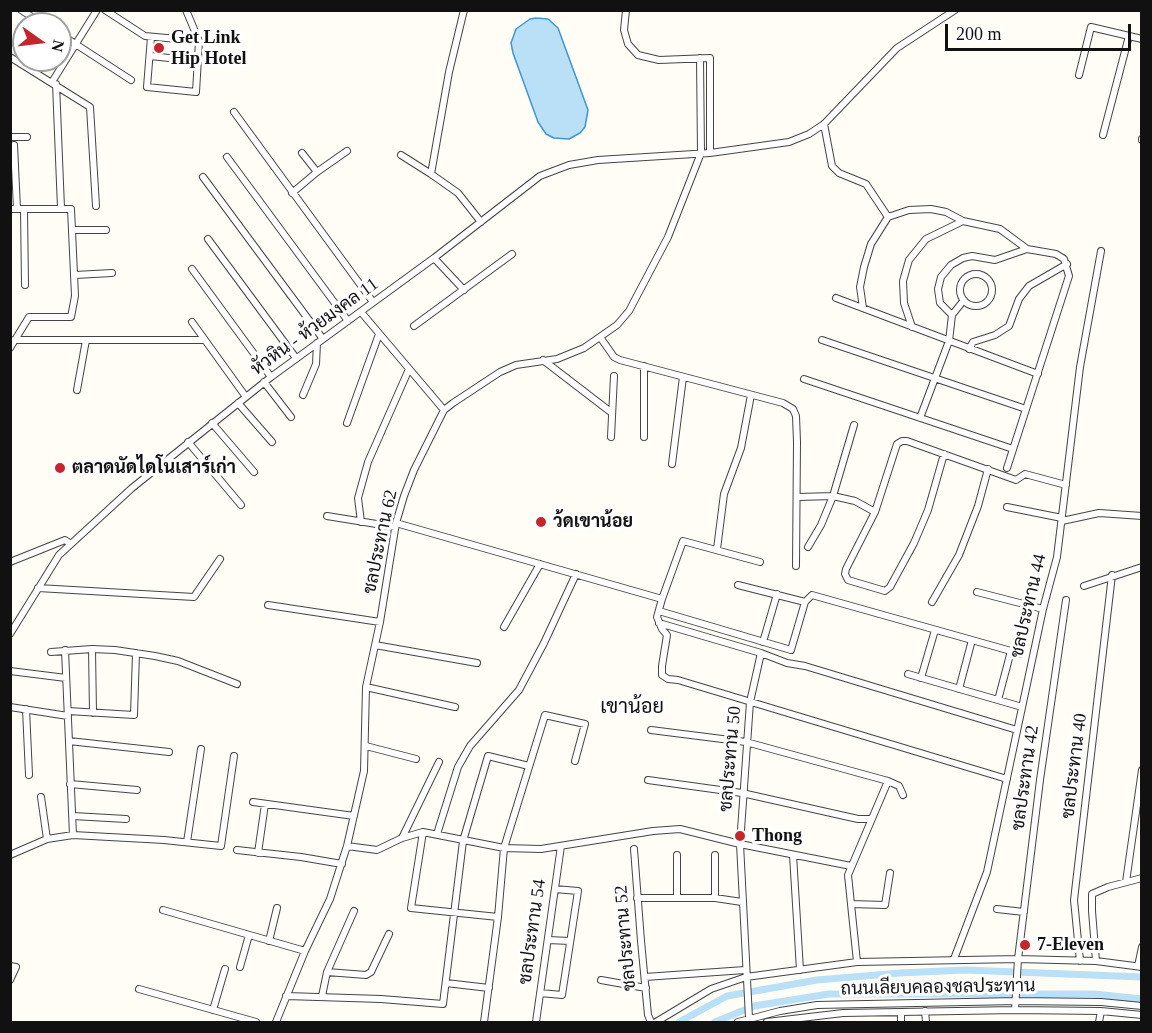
<!DOCTYPE html>
<meta charset="utf-8">
<style>
body{margin:0}
#map{position:relative;width:1152px;height:1033px;overflow:hidden;background:#fffdf5;font-family:"Times New Roman",serif}
canvas{display:block}
.frame{position:absolute;inset:0;border:12px solid #111;pointer-events:none}
.north{position:absolute;left:12px;top:12px;width:60px;height:60px;box-sizing:border-box;background:#fff;border:2px solid #a0a0a0;border-radius:50%;rotate:104deg;font-size:16px;font-weight:700;line-height:24px;text-align:center;color:#111}
.north::after{content:'';display:block;margin:auto;width:21px;height:27px;background:#c4262e;clip-path:polygon(50% 0,100% 100%,50% 72%,0 100%)}
.scale{position:absolute;left:945px;top:24px;width:186px;height:27px;box-sizing:border-box;border:3px solid #111;border-top:0;padding-left:8px;font-size:18px;line-height:21px;white-space:nowrap;color:#111;-webkit-text-stroke:4px #fff;paint-order:stroke}
</style>
<div id="map">
<canvas width="1152" height="1033"></canvas>
<div class="frame"></div>
<div class="north">N</div>
<div class="scale">200 m</div>
</div>
<script>
const c = document.querySelector('canvas').getContext('2d');
c.lineJoin = 'round';
function fill(path, color) {
  c.fillStyle = color;
  c.fill(path, 'evenodd');
}
function shape(rows) {
  const path = new Path2D();
  for (const r of rows) {
    if (r.length === 3) {
      path.moveTo(r[0] + r[2], r[1]);
      path.arc(r[0], r[1], r[2], 0, 2 * Math.PI);
      continue;
    }
    path.moveTo(r[0], r[1]);
    for (let i = 2; i < r.length; i += 2) path.lineTo(r[i], r[i + 1]);
  }
  return path;
}
function trace(path, color, width, dash) {
  c.strokeStyle = color;
  c.lineWidth = width;
  c.lineCap = dash ? 'butt' : 'round';
  c.setLineDash(dash || []);
  c.stroke(path);
}
function label(font, color, halo, rows, align = 'center') {
  c.font = font + ' "Times New Roman",Sarabun,serif';
  c.lineWidth = 6;
  c.setLineDash([]);
  c.textBaseline = 'middle';
  c.strokeStyle = halo;
  c.fillStyle = color;
  for (const [text, x, y, turn = 0] of rows) {
    c.save();
    c.translate(x, y);
    c.rotate((+turn || 0) * Math.PI / 180);
    c.textAlign = isNaN(turn) ? turn : align;
    if (halo) c.strokeText(text, 0, 0);
    c.fillText(text, 0, 0);
    c.restore();
  }
}
const water = shape([
 [536,18,548,19,558,28,588,110,585,127,580,133,569,139,554,138,546,134,538,122,513,53,511,43,516,29,530,19,536,18]
]);
const canal = shape([
 [679,1022,727,996,817,980,900,973,965,970,1142,977],
 [715,1022,754,1006,829,994,1094,994,1142,999]
]);
const minor = shape([
 [21,10,43,24],
 [105,10,145,36,199,41],
 [464,10,449,72,431,174,458,193,481,222],
 [626,10,624,30,628,44,638,55,659,60,710,58,710,153],
 [60,34,131,80],
 [151,37,147,87,196,92,199,41,186,10],
 [150,56,198,61],
 [10,57,90,107,96,206],
 [1079,75,1091,27,1142,39],
 [52,82,97,10],
 [56,84,61,208],
 [234,112,373,302],
 [824,124,832,166,839,173,866,184,888,217],
 [1103,135,1129,36],
 [10,137,27,137],
 [1142,139,1142,140],
 [14,145,17,209],
 [302,153,317,172],
 [401,155,431,174],
 [227,157,348,321],
 [203,177,323,339],
 [292,193,317,172,347,151],
 [10,209,71,209,75,296,71,317,29,317,10,348],
 [24,209,25,285],
 [72,230,106,230],
 [208,239,296,358],
 [434,258,464,290],
 [192,269,271,377],
 [976,290,16],
 [75,275,112,273],
 [836,298,1038,374],
 [863,308,860,287,864,267,871,244,888,217,909,210,931,209,946,212,963,221,1000,229,1027,249,1056,254,1064,259,1069,276,1007,468],
 [361,312,444,410],
 [952,315,940,303,938,289,941,277,951,265,963,258,972,256,995,260,1027,249],
 [192,322,246,397],
 [414,326,512,254],
 [912,327,904,303,903,281,909,260,926,239,963,221],
 [600,337,614,357,620,360,783,403,793,409,796,416,797,442,796,566],
 [14,340,204,340],
 [822,340,1026,409],
 [969,349,973,342,995,335,1009,326,1019,299,1029,286,1067,264],
 [543,360,612,413],
 [804,379,1013,449],
 [264,382,291,417],
 [77,390,86,340],
 [303,395,316,364,317,343],
 [238,403,272,442],
 [920,418,949,341,952,315,964,300],
 [212,423,254,472],
 [347,423,379,334],
 [611,437,614,376],
 [644,437,644,366],
 [188,442,241,505],
 [944,454,928,510,914,543,890,587,885,591,848,580,845,574,846,569,875,512,897,444,902,441,907,441,1016,480,1025,474,1066,485],
 [672,464,683,377],
 [798,497,833,496,855,501,875,512],
 [1007,507,1062,518],
 [327,516,395,527],
 [1062,521,1099,513,1142,516],
 [361,522,358,498,368,462,409,369],
 [396,523,662,599,657,617,662,629,667,635,662,666,662,675,668,679,678,680,1007,779],
 [808,547,821,525,833,496,854,425],
 [717,549,724,494,741,448,751,395],
 [10,562,65,540,71,544],
 [738,585,805,602],
 [1084,586,1142,567],
 [38,588,194,597,220,559],
 [977,592,1043,609],
 [662,599,683,541,760,562],
 [932,602,959,555,978,506,988,469],
 [268,605,380,622],
 [659,611,791,650,805,602,812,595,1011,651,998,700],
 [659,623,761,653,787,663,805,666,1017,730],
 [504,627,540,564],
 [10,634,59,555,132,488,271,377,434,258,540,176,569,165,598,160,710,153,789,142,809,134,824,124,897,48,955,10],
 [763,642,777,594],
 [375,645,477,663],
 [92,649,93,713],
 [65,650,73,835],
 [1011,651,1020,654],
 [51,652,92,649,115,650,155,656,178,661,237,684],
 [10,671,66,678],
 [908,674,1022,707],
 [921,678,935,630],
 [366,687,455,707],
 [959,689,972,640],
 [10,707,68,716],
 [26,709,29,775],
 [68,711,134,715,136,653],
 [651,730,746,742,888,781,899,786,903,795],
 [69,741,169,752],
 [366,746,416,759],
 [648,780,742,793,858,819,871,819],
 [70,784,137,790],
 [41,797,47,839],
 [253,802,354,816],
 [73,816,126,819],
 [423,832,411,908,498,917],
 [437,834,458,767,470,746,519,690,544,643,576,574],
 [402,838,439,762],
 [187,842,201,749],
 [347,846,377,850,402,838,423,832,504,848,541,849,653,831,680,829,740,844,851,866],
 [634,849,641,941,648,1015,651,1022],
 [237,850,301,857,342,864],
 [258,853,265,804],
 [10,855,47,839,73,835,164,840,221,846,234,756],
 [793,855,800,970],
 [1126,882,1142,770],
 [677,897,677,855],
 [637,898,715,898,742,902],
 [715,898,715,855],
 [851,904,885,905,890,873],
 [997,909,1024,912],
 [163,910,305,951],
 [548,940,570,941],
 [269,941,277,908],
 [954,959,987,872,1043,609,1057,557,1080,367,1101,251],
 [1080,961,1074,900,1112,575],
 [1096,961,1092,911,1092,894,1108,887,1142,878],
 [857,962,848,875,888,781],
 [10,966,16,967,10,980],
 [1138,966,1142,947],
 [240,967,249,935],
 [327,972,354,911],
 [645,977,745,970],
 [601,980,646,988],
 [446,983,489,988],
 [139,989,256,1022],
 [540,993,562,995,578,891,555,889],
 [286,996,381,999,443,1004,463,841,488,756,529,766],
 [322,996,327,972,366,975,371,972,389,934],
 [213,1010,225,969],
 [1015,1010,1018,959,1040,780,1066,600],
 [925,1011,926,1022],
 [749,1018,740,844,750,702,761,653],
 [276,1022,305,951,330,899,347,846,364,771,366,687,380,622,396,523,404,496,414,470,444,410,453,403,500,372,516,365,557,359,584,348,617,325,629,311,668,237,701,153,700,58],
 [484,1022,498,917,504,848,545,715,585,724,575,761],
 [536,1022,561,846],
 [656,1022,711,989,746,977,857,962,1018,959,1096,961,1142,967],
 [738,1022,780,1011,817,1005,1016,1001,1101,1002,1142,1006],
 [767,1022,843,1013,1015,1010,1101,1011,1142,1015],
 [901,1022,901,1012],
 [1099,1022,1101,1011]
]);
const markers = [
 [159,48,6,"#c4262e"],
 [60,468,6,"#c4262e"],
 [541,522,6,"#c4262e"],
 [740,836,6,"#c4262e"],
 [1025,945,6,"#c4262e"]
];
const poiNames = [
 ["Get Link",171,38],
 ["Hip Hotel",171,59],
 ["ตลาดนัดไดโนเสาร์เก่า",72,468],
 ["ว้ดเขาน้อย",553,522],
 ["Thong",752,836],
 ["7-Eleven",1037,945]
];
const streetNames = [
 ["หัวหิน - ห้วยมงคล 11",315,327,-36],
 ["ชลประทาน 62",381,542,-78],
 ["ชลประทาน 44",1029,606,-77],
 ["ชลประทาน 50",731,759,-85],
 ["ชลประทาน 40",1075,766,-83],
 ["ชลประทาน 42",1026,778,-82],
 ["ชลประทาน 54",533,932,-82],
 ["ชลประทาน 52",626,938,-95],
 ["ถนนเลียบคลองชลประทาน",938,988,-1]
];
const neighbourhoodNames = [
 ["เขาน้อย",632,708]
];
fill(water, '#b9e0f7');
trace(water, '#3f96cf', 1.5);
trace(canal, '#b9e0f7', 7);
trace(minor, '#444', 8);
trace(minor, '#fff', 6);
for (const [x, y, r, color] of markers) {
  const dot = new Path2D();
  dot.arc(x, y, r, 0, 2 * Math.PI);
  c.fillStyle = color;
  c.fill(dot);
  trace(dot, '#fff', 2);
}
label('bold 18px', '#111', '#fff', poiNames, 'left');
label('18px', '#111', '#fff', streetNames);
label('20px', '#111', '#fff', neighbourhoodNames);
</script>
